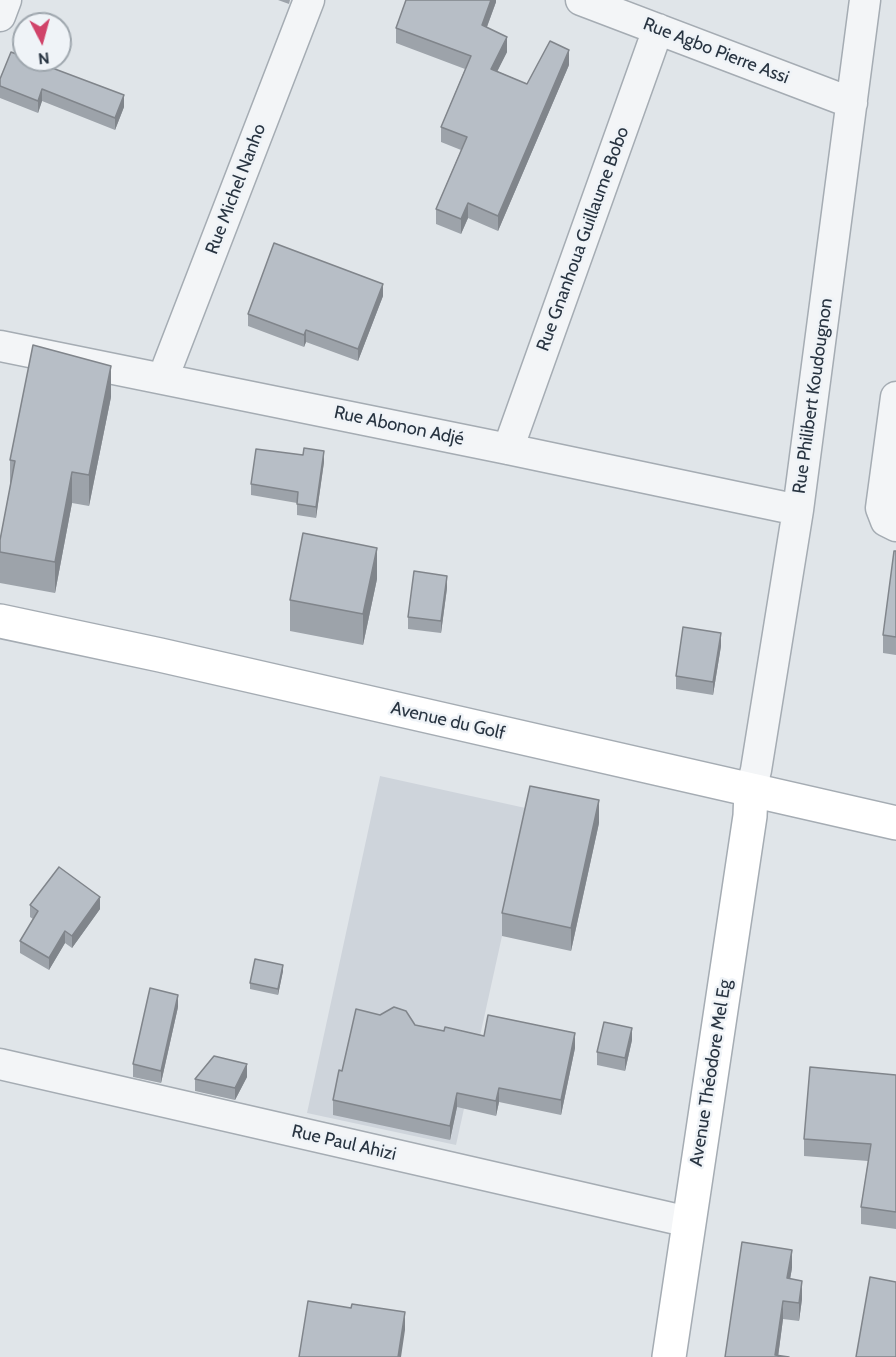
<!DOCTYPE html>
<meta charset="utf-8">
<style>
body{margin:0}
#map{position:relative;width:896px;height:1357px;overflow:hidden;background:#e0e5e9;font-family:Cabin,sans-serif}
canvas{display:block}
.north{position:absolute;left:12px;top:12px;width:60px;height:60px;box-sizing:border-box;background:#eff3f7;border:2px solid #9fa7ae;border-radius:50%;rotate:174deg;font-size:16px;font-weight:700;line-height:24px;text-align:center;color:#283441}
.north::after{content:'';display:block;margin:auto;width:21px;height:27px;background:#d04369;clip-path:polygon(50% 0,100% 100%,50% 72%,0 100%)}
</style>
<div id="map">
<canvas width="896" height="1357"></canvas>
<div class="north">N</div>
</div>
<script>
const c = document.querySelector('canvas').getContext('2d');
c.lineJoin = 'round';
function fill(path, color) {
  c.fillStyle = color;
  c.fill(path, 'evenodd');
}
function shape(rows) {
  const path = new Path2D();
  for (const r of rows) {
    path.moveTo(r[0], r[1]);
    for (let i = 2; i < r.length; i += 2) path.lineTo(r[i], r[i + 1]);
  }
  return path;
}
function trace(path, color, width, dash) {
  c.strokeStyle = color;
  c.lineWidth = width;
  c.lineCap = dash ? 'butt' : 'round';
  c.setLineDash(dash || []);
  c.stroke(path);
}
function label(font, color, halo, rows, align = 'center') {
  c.font = font + ' Cabin,sans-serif';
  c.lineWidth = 5;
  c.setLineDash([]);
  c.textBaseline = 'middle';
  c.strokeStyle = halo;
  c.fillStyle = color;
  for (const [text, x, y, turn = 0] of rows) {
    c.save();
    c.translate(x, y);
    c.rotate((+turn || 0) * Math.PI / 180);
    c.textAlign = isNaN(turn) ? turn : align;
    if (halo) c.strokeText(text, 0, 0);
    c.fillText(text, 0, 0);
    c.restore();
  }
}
const built = shape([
 [380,776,530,809,456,1145,307,1113]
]);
const street = shape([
 [581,0,852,103],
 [0,16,6,0],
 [0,346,508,449,798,510],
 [163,378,309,0],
 [896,397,881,508,886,521,896,526],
 [508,449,658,29],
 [751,790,756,770,798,510,865,0],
 [0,1064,689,1222]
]);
const secondary = shape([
 [0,621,160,655,896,823],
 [669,1357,750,816,751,790]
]);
const wall = shape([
 [278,0,290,0,289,4],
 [496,0,496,2,487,27,507,52,497,71,527,84,569,65,498,231,468,218,461,234,436,224,436,209,461,150,441,142,441,127,465,69,396,43,396,28],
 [0,79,124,107,115,130,42,101,38,113,0,98],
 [383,296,358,361,306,342,304,347,248,326,248,314],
 [111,397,89,506,72,503,55,593,0,583,0,540,10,487,10,460],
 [324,462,316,518,297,515,297,503,251,495,251,484],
 [896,551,896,655,883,653,883,635],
 [377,579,363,645,290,631,290,600],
 [447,588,441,633,408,629,408,617],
 [721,646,713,695,676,689,676,676],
 [599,823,571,951,502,936,502,913],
 [30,905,100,909,72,948,65,943,49,970,20,953,20,941,33,919,30,917],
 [283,971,278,995,250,989,250,983],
 [178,1007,161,1083,133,1077,133,1064],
 [380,1015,415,1025,444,1031,575,1048,561,1115,499,1102,496,1116,457,1107,450,1140,333,1115,333,1100,342,1071],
 [632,1040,625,1071,597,1065,597,1052],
 [896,1075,896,1229,861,1224,861,1207,868,1161,804,1156,804,1139],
 [247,1077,235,1100,195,1091,195,1079],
 [792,1268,790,1279,802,1299,799,1321,783,1319,778,1356,725,1357]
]);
const shadedWall = shape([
 [491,0,496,0,496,2,482,40,482,25],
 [507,37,507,52,491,84,491,69],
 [569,50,569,65,498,231,498,216],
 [42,89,42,101,38,113,38,101],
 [124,95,124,107,115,130,115,118],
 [468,203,468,218,461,234,461,219],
 [383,284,383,296,358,361,358,349],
 [306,330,306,342,304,347,304,335],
 [111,366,111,397,89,506,89,475],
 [324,451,324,462,316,518,316,507],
 [72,472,72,503,55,593,55,562],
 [377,548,377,579,363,645,363,614],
 [447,576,447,588,441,633,441,621],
 [721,633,721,646,713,695,713,682],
 [599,800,599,823,571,951,571,928],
 [100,897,100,909,72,948,72,936],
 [65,931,65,943,49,970,49,958],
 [283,965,283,971,278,995,278,989],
 [178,995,178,1007,161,1083,161,1071],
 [632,1028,632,1040,625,1071,625,1058],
 [575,1033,575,1048,561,1115,561,1100],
 [247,1064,247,1077,235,1100,235,1088],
 [499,1088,499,1102,496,1116,496,1101],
 [457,1093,457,1107,450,1140,450,1126],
 [792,1250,792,1268,787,1296,787,1278],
 [802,1281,802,1299,799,1321,799,1303],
 [783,1301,783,1319,778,1357,775,1357],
 [405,1312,405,1330,401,1357,398,1357]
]);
const building = shape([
 [406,0,491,0,482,25,507,37,491,69,527,84,550,41,569,50,498,216,468,203,461,219,436,209,467,137,441,127,471,56,396,28,406,0],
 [11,52,24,57,24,60,31,60,124,95,115,118,42,89,38,101,0,86,0,79,11,52],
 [274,243,383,284,358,349,306,330,304,335,248,314,274,243],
 [33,345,111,366,89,475,72,472,55,562,0,552,0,540,15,461,10,460,33,345],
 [304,448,324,451,316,507,297,504,298,492,251,484,256,449,303,455,304,448],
 [303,533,377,548,363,614,290,600,303,533],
 [894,551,896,551,896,637,883,635,894,551],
 [414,571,447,576,441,621,408,617,414,571],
 [683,627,721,633,713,682,676,676,683,627],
 [530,786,599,800,571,928,502,913,530,786],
 [59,867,100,897,72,936,65,931,49,958,20,941,38,911,30,905,59,867],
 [255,959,283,965,278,989,250,983,255,959],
 [150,988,178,995,161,1071,133,1064,150,988],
 [394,1007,406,1011,415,1025,444,1031,445,1027,484,1036,488,1015,575,1033,561,1100,499,1088,496,1101,457,1093,450,1126,333,1100,339,1070,342,1071,356,1009,380,1015,394,1007],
 [604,1022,632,1028,625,1058,597,1052,604,1022],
 [214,1056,247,1064,235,1088,195,1079,214,1056],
 [810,1067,896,1075,896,1212,861,1207,871,1144,804,1139,810,1067],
 [742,1242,792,1250,787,1278,802,1281,799,1303,783,1301,775,1355,789,1357,725,1357,742,1242],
 [870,1277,896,1282,896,1357,856,1357,870,1277],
 [308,1301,351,1308,352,1304,405,1312,398,1357,299,1357,308,1301]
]);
const streetNames = [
 ["Rue Agbo Pierre Assi",716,51,21],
 ["Rue Michel Nanho",236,189,-69],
 ["Rue Gnanhoua Guillaume Bobo",583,239,-70],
 ["Rue Philibert Koudougnon",813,396,-82],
 ["Rue Abonon Adjé",399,426,12],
 ["Avenue du Golf",448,721,13],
 ["Avenue Théodore Mel Eg",711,1073,-81],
 ["Rue Paul Ahizi",344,1143,13]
];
fill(built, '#ced4db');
trace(street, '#a5acb3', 33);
trace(secondary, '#a5acb3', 36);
trace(street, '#f3f5f7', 30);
trace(secondary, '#fff', 33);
fill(wall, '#9da3aa');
fill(shadedWall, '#80858b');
fill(building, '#b7bec6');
trace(building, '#80858b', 1.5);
label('18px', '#283441', '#eff3f7', streetNames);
</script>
